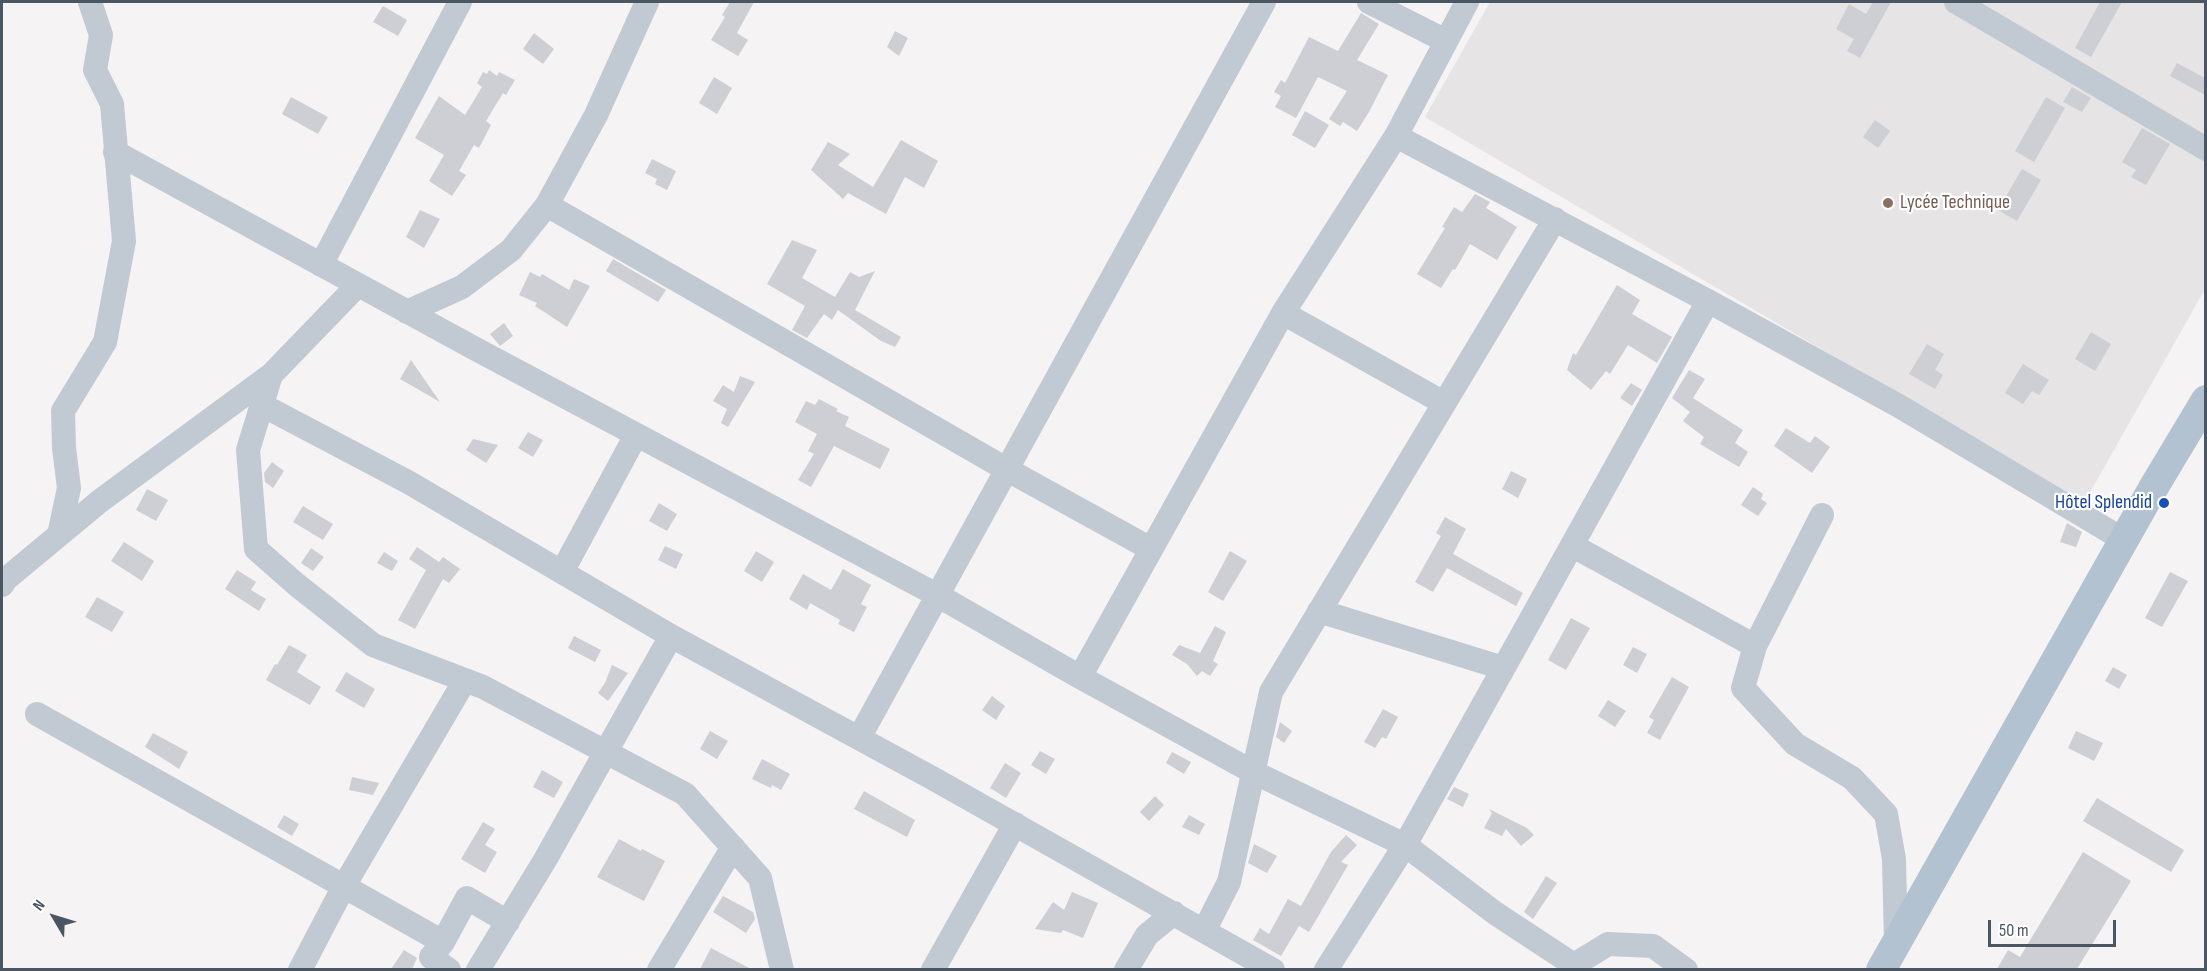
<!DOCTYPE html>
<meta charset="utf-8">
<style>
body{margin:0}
#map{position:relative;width:2207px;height:971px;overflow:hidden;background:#f5f3f3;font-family:"Sofia Sans Condensed",sans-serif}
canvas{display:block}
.frame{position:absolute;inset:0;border:3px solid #4a5661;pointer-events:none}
.north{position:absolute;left:24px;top:887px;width:60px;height:60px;-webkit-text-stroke:4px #fff;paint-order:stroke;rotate:308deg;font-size:16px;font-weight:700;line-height:24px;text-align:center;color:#4a5661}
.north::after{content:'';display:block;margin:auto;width:21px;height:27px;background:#4a5661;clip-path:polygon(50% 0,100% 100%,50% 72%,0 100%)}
.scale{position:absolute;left:1988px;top:920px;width:128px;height:27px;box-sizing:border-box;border:3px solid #4a5661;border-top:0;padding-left:8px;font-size:18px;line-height:21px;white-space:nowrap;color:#4a5661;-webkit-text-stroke:4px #fff;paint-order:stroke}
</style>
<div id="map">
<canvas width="2207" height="971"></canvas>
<div class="frame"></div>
<div class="north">N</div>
<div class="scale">50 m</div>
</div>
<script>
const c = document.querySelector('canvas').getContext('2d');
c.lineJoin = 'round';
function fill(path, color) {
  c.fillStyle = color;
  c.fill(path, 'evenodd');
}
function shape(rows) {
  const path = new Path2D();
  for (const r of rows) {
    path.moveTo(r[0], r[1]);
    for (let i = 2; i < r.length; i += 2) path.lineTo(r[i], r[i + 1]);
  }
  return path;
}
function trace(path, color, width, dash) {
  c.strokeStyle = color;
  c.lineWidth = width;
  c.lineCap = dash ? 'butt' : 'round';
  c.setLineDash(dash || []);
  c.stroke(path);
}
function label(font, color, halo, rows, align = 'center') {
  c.font = font + ' "Sofia Sans Condensed",sans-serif';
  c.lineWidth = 4.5;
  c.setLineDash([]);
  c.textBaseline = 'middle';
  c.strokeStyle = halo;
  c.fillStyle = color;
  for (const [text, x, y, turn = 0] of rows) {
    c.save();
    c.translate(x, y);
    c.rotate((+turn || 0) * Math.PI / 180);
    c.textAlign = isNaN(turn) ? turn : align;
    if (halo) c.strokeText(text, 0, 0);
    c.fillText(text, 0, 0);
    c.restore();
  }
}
const education = shape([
 [1490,2,2205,2,2205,289,2084,503,1425,117]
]);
const building = shape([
 [730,2,754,2,737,33,748,40,738,56,711,40,725,17,722,15],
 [1873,2,1891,2,1860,58,1847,51,1854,39,1836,29,1849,4,1866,14],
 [2100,2,2122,2,2091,57,2075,48],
 [383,6,407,20,398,36,373,22],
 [1361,13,1379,24,1357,60,1388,75,1369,112,1357,131,1343,122,1340,126,1329,119,1347,91,1318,77,1296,118,1275,107,1281,96,1274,92,1281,80,1285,83,1309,37,1338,51],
 [895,31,908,38,899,56,887,47],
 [534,33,554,49,543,64,523,49],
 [2177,63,2205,78,2205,95,2170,76],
 [489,70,497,76,499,72,515,80,506,95,503,93,486,121,491,125,479,148,474,145,459,171,466,175,452,196,429,181,444,155,415,138,439,96,465,115,482,87,477,83,483,72,487,74],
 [714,77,732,88,717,114,699,103],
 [2072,87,2091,98,2082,112,2063,102],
 [291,97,328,117,318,134,282,114],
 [2046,97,2065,108,2034,162,2015,151],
 [1305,111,1329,125,1315,148,1292,135],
 [1875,120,1890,131,1878,148,1863,137],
 [2142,128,2170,144,2146,185,2131,177,2136,170,2122,162],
 [901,140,938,161,924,188,905,177,886,214,848,193,843,199,811,170,828,142,850,154,838,165,873,187],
 [652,159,676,171,667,190,655,184,657,179,645,173],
 [2022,169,2041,180,2017,221,1998,210],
 [1475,194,1490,202,1486,208,1517,227,1497,260,1470,244,1455,270,1453,269,1441,288,1417,274,1445,228,1442,227,1454,207,1462,212],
 [420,210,440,219,424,248,406,237],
 [792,240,817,250,802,278,835,297,850,272,859,277,875,271,855,310,901,337,895,347,881,341,838,310,832,320,824,314,807,338,792,330,805,306,767,284],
 [613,259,666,290,658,302,606,271],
 [530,272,540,277,542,274,569,290,574,279,590,286,567,327,535,306,537,303,519,295],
 [1617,285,1640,300,1632,314,1672,337,1657,363,1628,345,1610,374,1606,371,1591,390,1567,370,1573,353,1576,355],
 [504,323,513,336,500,346,490,334],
 [2091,332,2111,344,2095,371,2075,359],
 [1927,344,1944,354,1935,370,1943,375,1935,389,1909,374],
 [411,360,440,402,400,379],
 [2023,364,2049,380,2039,395,2032,391,2023,404,2005,393],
 [1689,370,1705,379,1693,398,1743,430,1735,443,1748,452,1739,467,1700,444,1704,437,1683,421,1690,412,1672,398],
 [740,376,755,382,728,427,721,423,727,409,713,401,723,385,734,392],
 [1631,383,1642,390,1632,406,1620,398],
 [819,399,838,409,836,411,849,417,845,426,890,449,880,469,834,446,811,487,798,480,814,454,808,451,817,434,795,422,806,401,815,405],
 [1786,428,1810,443,1815,436,1830,447,1812,473,1774,446],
 [528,432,543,440,533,457,518,448],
 [473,439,498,445,486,463,466,450],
 [272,462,284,471,273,488,265,482,264,473],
 [1511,471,1527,479,1518,498,1502,489],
 [1753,487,1763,494,1761,499,1767,503,1758,516,1741,505],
 [147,489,168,500,156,521,136,510],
 [659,503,677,514,667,531,649,521],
 [303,506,333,524,323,540,293,522],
 [1445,517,1466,529,1453,554,1523,593,1516,606,1447,568,1433,592,1415,582,1441,536,1436,533],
 [2067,523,2082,532,2076,547,2060,542],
 [124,542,154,561,142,581,111,561],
 [665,546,683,554,676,569,658,560],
 [417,547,439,562,443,557,460,569,449,583,443,579,415,629,398,620,426,570,409,559],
 [311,548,324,557,313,571,301,563],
 [756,551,774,562,762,582,744,571],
 [1230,551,1247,561,1223,601,1208,592],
 [384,552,398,561,392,571,377,563],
 [843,569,871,585,861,604,867,607,854,632,838,624,840,620,810,603,807,610,789,599,803,574,831,590],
 [237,570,256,582,251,590,266,599,259,611,225,589],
 [2170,572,2188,581,2162,627,2145,618],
 [97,597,124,612,112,632,85,617],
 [1571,618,1590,628,1566,670,1548,660],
 [1215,626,1226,632,1213,661,1218,664,1210,676,1202,671,1197,676,1187,664,1172,655,1179,645,1200,653],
 [574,636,601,650,595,662,568,648],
 [289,645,307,655,297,672,321,687,310,705,266,680,275,664,277,665],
 [1633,647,1647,654,1637,673,1623,665],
 [612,665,628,673,608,701,598,693,605,683],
 [2113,667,2127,675,2119,689,2105,681],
 [346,672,375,689,364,708,335,691],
 [1672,677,1689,687,1660,740,1647,733,1654,720,1649,717],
 [992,696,1005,706,996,720,982,710],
 [1608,700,1626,711,1615,727,1598,716],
 [1383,709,1398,717,1386,739,1382,737,1375,748,1364,742],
 [1280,722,1292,731,1284,743,1276,737],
 [710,731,728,741,717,759,700,749],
 [2076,731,2103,743,2094,761,2068,748],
 [153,733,188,752,179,769,145,747],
 [1040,751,1055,759,1046,774,1031,765],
 [1172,752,1191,762,1184,774,1166,763],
 [762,759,790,774,781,790,772,785,771,788,752,779],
 [1005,763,1021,773,1006,798,990,788],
 [542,770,563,782,554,798,533,787],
 [352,777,379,783,373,795,349,790],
 [1454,787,1469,794,1463,807,1447,799],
 [864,791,915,820,907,837,854,809],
 [1155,796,1164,805,1149,821,1140,812],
 [2097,798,2184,850,2171,872,2083,821],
 [1489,809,1527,828,1534,835,1521,846,1506,829,1502,836,1484,828,1492,813],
 [284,815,299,824,292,836,277,827],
 [1189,815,1205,824,1199,835,1182,827],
 [483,822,495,829,485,845,497,852,485,873,461,859],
 [1346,835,1357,845,1341,862,1348,865,1309,932,1299,926,1281,956,1253,940,1260,928,1269,934,1288,899,1301,906,1331,852],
 [619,839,641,851,642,849,665,861,644,901,597,877],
 [1254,844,1277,856,1267,873,1248,863],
 [2083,852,2131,881,2077,969,1997,969,2008,950,2020,957],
 [1546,876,1557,883,1533,919,1524,912],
 [1072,892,1098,903,1083,938,1063,930,1061,933,1035,929,1053,902,1064,910],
 [723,896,753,912,755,919,746,933,713,912],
 [711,948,728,957,751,969,700,969],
 [404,950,417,958,412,969,391,969]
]);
const minor = shape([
 [1369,2,1446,41],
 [1467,2,1396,136,1708,301],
 [1956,2,2206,149],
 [115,152,472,347,937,595,1080,677,1283,313,1396,136],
 [547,205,1006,469,1151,549],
 [321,265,460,2],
 [407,312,462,287,511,250,547,205,596,115,647,2],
 [1283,313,1444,403],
 [271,375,248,450,256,549,297,585,373,645,483,687,685,794,760,878,782,970],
 [262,405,408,482,671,636],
 [1822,515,1755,646,1743,688,1795,744,1852,778,1886,814,1894,859,1896,944],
 [59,535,69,488,64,448,63,411,105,342,124,241,112,104,95,70,101,35,90,2],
 [1573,546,1755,646],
 [562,572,636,435],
 [2,585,6,579,100,501,271,375,358,285],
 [1319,611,1503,668],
 [1080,677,1253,772,1405,845,1495,913,1574,965,1608,944,1653,946,1686,970],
 [37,714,443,942],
 [859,738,1264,2],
 [1204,931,1229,882,1271,692,1555,219],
 [300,970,344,886,465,680],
 [449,970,431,957,443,942,467,898,508,922],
 [478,970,545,860,671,636,934,779,1273,970],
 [659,970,733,847],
 [933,970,1015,824],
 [1126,970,1147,935,1174,913],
 [1326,970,1405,845,1708,301,1899,406,2124,540]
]);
const major = shape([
 [1881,970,2152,490,2206,400]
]);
const markers = [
 [1888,203,6,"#8d6e63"],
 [2164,503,6,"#1a4fb4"]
];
const educationNames = [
 ["Lycée Technique",1900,203]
];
const transitNames = [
 ["Hôtel Splendid",2152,503]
];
fill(education, '#e6e4e5');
fill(building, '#cdcfd5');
trace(minor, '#c1cad2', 24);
trace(major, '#b3c2d1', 30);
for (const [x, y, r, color] of markers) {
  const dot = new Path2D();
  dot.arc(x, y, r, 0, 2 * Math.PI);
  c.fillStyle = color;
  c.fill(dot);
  trace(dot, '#fff', 2);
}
label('20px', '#785e54', '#fff', educationNames, 'left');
label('20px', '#164399', '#fff', transitNames, 'right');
</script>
